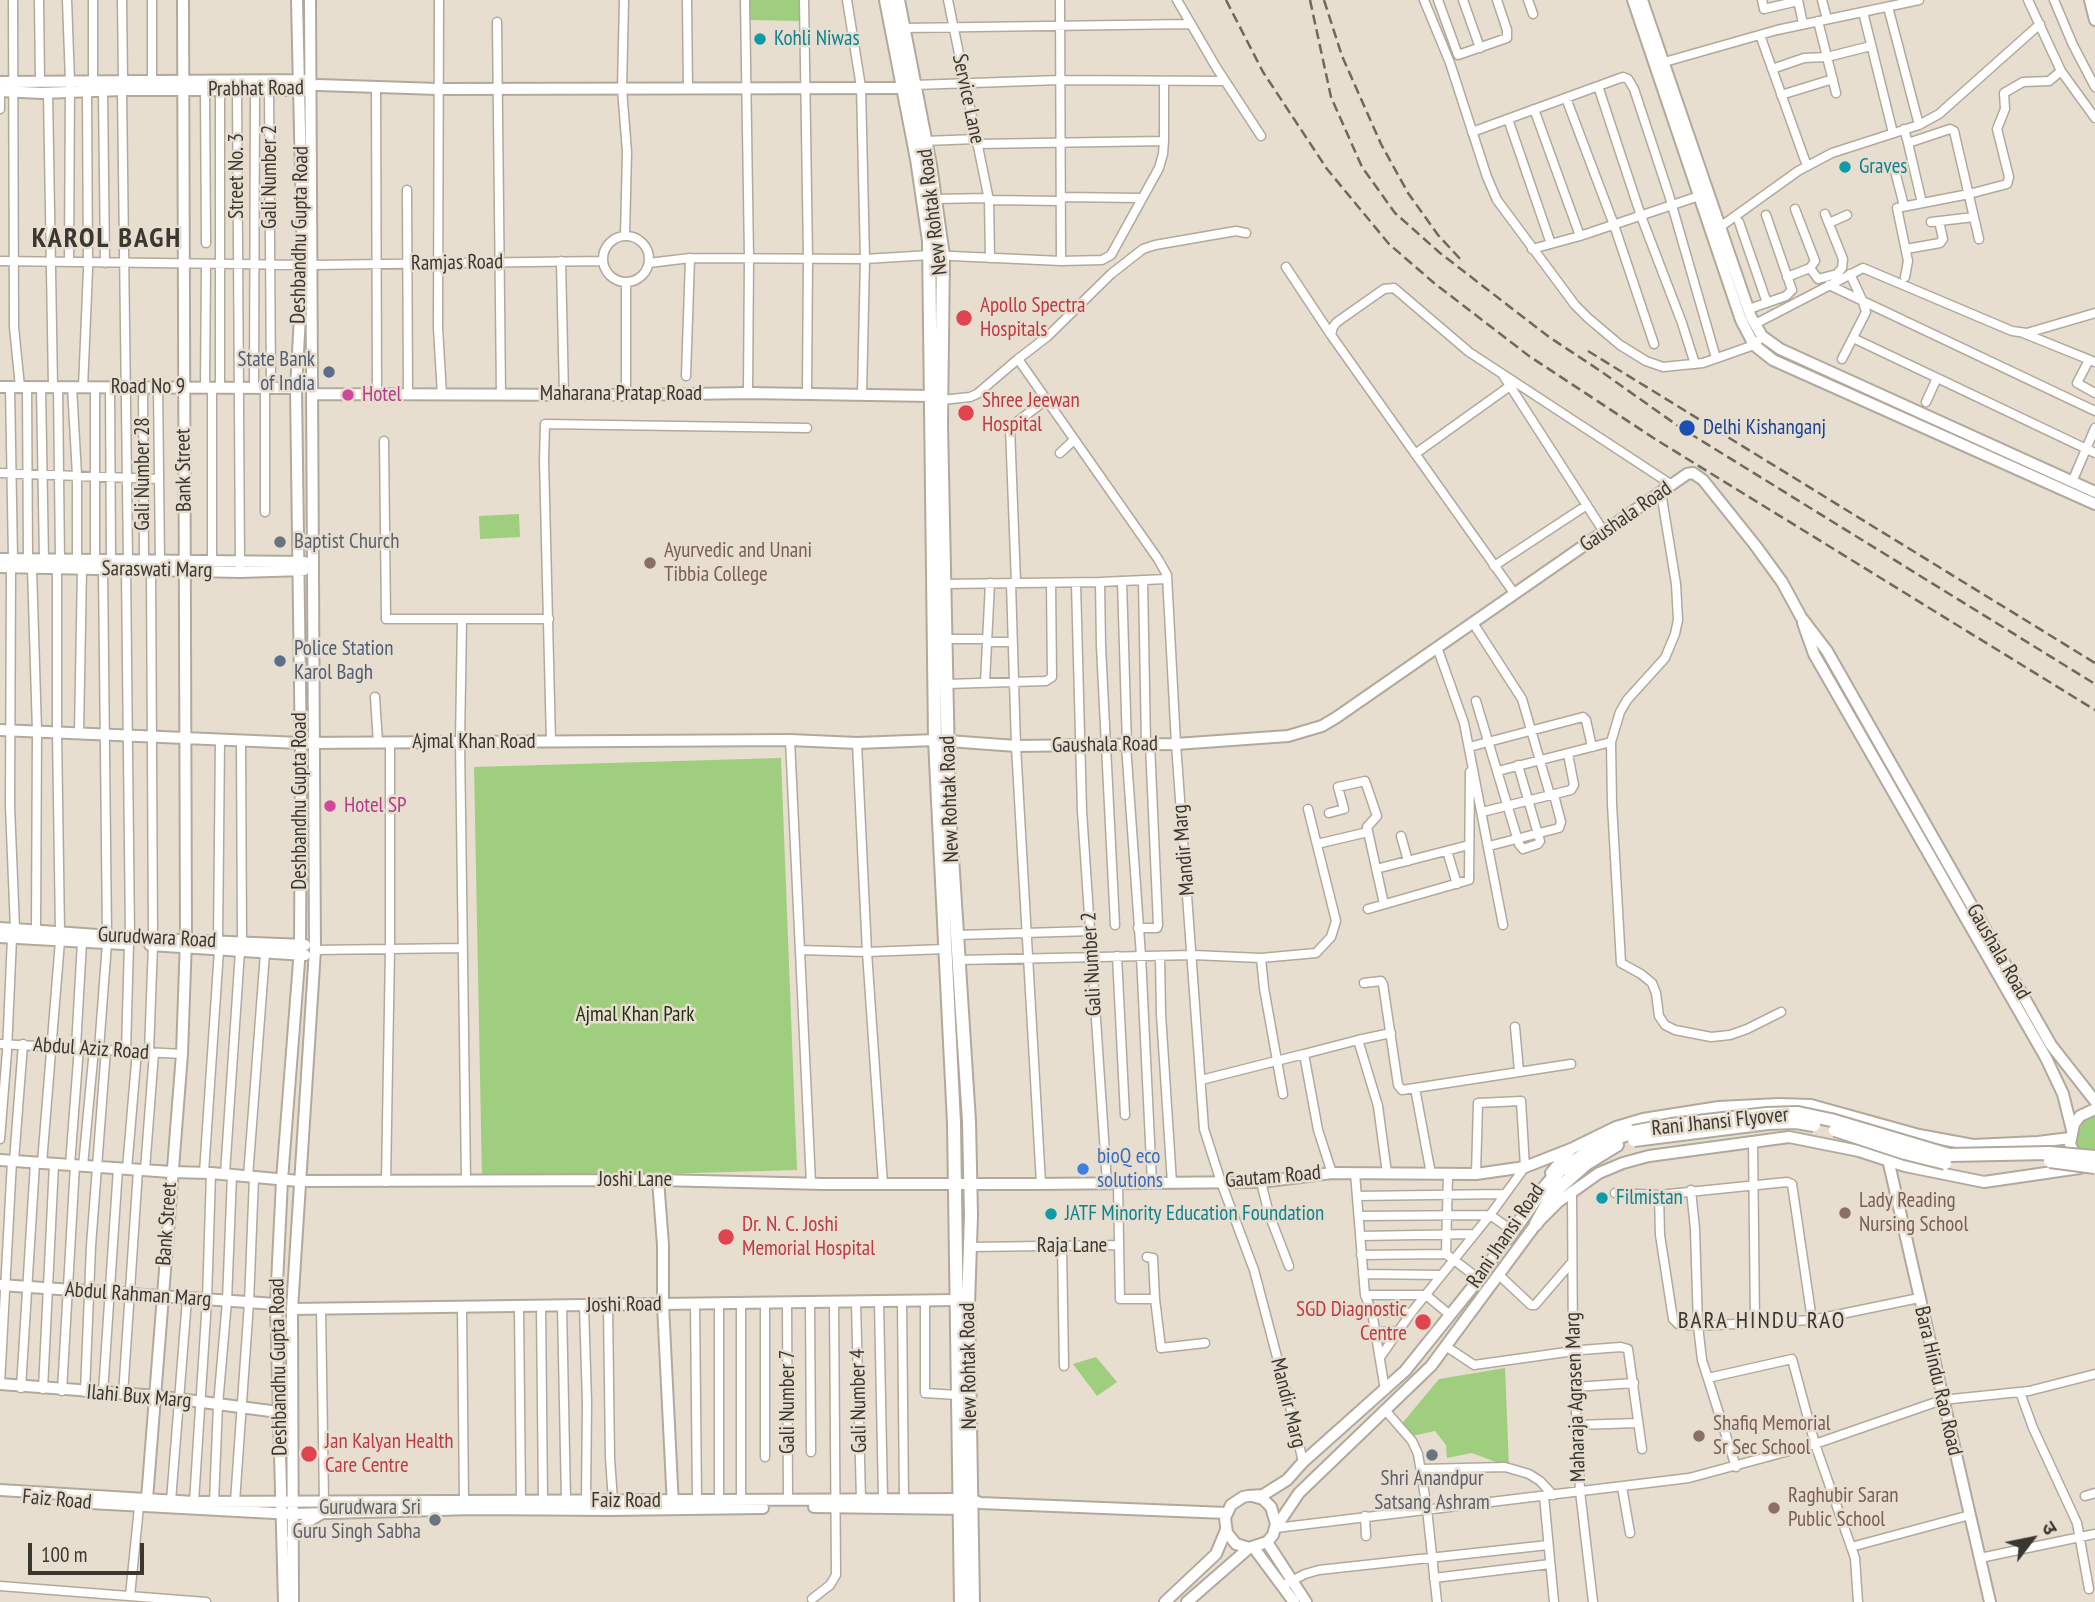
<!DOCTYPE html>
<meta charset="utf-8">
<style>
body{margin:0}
#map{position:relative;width:2095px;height:1602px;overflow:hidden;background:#e7ded0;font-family:"PT Sans Narrow","Noto Sans Devanagari",sans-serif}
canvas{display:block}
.north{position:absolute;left:1997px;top:1504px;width:70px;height:70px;-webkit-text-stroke:5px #e7ded0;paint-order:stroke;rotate:58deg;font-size:19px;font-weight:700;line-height:28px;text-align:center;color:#3a3731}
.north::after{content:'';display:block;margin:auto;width:24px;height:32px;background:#3a3731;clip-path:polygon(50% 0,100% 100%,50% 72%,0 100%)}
.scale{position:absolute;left:28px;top:1543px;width:116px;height:32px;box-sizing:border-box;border:4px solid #3a3731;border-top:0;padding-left:9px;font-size:21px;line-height:24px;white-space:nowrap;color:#3a3731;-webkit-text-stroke:5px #e7ded0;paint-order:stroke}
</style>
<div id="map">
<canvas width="2095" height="1602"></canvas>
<div class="north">उ</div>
<div class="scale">100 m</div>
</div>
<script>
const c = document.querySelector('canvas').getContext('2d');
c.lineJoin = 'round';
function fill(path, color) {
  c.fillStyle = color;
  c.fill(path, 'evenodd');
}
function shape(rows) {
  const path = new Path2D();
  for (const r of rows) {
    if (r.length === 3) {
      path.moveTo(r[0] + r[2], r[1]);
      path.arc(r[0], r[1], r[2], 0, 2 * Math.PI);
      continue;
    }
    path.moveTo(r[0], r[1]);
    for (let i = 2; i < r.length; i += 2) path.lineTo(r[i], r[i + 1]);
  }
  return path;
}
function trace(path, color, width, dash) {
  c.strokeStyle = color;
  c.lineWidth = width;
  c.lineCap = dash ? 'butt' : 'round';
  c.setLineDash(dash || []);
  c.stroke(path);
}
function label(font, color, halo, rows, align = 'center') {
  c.font = font + ' "PT Sans Narrow",sans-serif';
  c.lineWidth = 5;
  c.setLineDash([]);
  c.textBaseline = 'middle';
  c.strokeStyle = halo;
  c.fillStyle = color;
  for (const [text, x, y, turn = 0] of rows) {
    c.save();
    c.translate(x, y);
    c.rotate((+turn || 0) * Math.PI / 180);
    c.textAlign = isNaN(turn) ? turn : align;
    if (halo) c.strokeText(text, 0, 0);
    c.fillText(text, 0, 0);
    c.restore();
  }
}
const green = shape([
 [747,0,801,0,801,21,748,20],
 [519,514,520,537,480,539,479,516],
 [781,758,797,1170,482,1179,474,767],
 [2095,1115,2095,1165,2078,1150,2076,1139,2083,1122],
 [1096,1357,1117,1382,1097,1396,1073,1364],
 [1505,1368,1509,1467,1472,1453,1447,1458,1446,1445,1435,1431,1412,1436,1400,1426,1439,1379]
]);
const street = shape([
 [13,0,14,327,20,387],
 [39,0,40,81],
 [67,0,70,81,69,262],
 [122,0,123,80],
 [152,0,152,80],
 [439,0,438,328,442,395],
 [624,0,622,89,627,152,625,236],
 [687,0,688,89],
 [745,0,749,258,748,393],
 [804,0,808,257,807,393],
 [847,0,861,87,865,259,862,395],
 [948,0,989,200,990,258],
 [1060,0,1061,261],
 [1177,0,1216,67,1261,136],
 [1424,0,1450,63,1487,177,1497,200,1575,305,1588,318,1620,345,1646,361,1663,367,1703,363,1754,345,1758,341],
 [1438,0,1458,55,1507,38,1507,30,1497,0],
 [1463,0,1480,48],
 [1528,0,1533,14],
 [1762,0,1764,9,1798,1],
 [1798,0,1803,24],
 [1822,0,1827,19],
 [2028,0,2061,71,2095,118],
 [2054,0,2073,45,2095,87],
 [1888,7,1919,125],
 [1863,12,1893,133],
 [1818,21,1836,93],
 [497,22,501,395],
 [904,28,1191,24],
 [1760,35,1807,166],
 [1661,63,1777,30,1919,0],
 [1772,69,1804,58,1827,57,1871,46],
 [914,85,1060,80,1225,81],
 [1598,86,1641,216,1682,323,1695,364],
 [376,87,377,395],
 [237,89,240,565],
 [103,90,105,263],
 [122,90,128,561],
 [205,90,206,243],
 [269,90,271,388],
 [48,93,53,387],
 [1781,95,1833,79],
 [1566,98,1614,225,1654,344],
 [0,109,0,91],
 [1534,109,1580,236],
 [1508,119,1551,244],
 [1904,129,1908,143,1950,129,1954,131,1979,239],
 [1472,132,1623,77,1628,79,1634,89,1669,195,1716,358],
 [925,141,976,139],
 [1908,143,1922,203],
 [977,144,1164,141,1164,81],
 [1895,171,1904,206],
 [407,190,408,394],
 [1061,197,1142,198],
 [935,199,989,198],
 [989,200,1061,201],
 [1739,222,1767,303],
 [1931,222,1974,217],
 [1829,223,1847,215],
 [1720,227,1798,171,1832,153,1919,125,1939,114,2040,24],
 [626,259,23],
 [1532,249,1580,236,1699,196],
 [1906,249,1940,243,1943,239,1939,221],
 [0,261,312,265,603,261],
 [561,261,564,395],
 [649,263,690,258,865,259,930,255,1061,261,1102,260,1111,255,1159,168,1163,154,1164,141],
 [1286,267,1331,335],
 [1810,268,1818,279,1837,274,1842,268,1843,259,1825,214],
 [1787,277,1810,268,1815,261,1795,209],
 [1905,277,1908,261,1897,208,1969,194,2007,184,2009,177,1997,129,2005,109,2004,93,2023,82,2049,81,2061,71],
 [1829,285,2095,411],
 [1749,309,1786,296,1792,290,1766,215],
 [1755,324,1863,268,2012,331,2027,333,2095,313],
 [2023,333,2095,362],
 [1853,338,2095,453],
 [1018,359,1048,336,1111,274,1143,249,1155,245,1236,231,1246,233],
 [1842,359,1866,312,1863,302,1850,274],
 [2089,360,2077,383,2095,393],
 [1503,375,1604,532],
 [686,376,690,258],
 [10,387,13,559],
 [27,387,28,559],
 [41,387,44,560],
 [58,387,60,561,57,568,57,732,60,933],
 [72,387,77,475,77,561],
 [110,387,111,561],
 [143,387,144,561],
 [158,387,160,562],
 [83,388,88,270,87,91,93,81,93,0],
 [95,388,95,561],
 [205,388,206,264],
 [220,388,220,89],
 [254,388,255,90],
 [265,388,265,512],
 [626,395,626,282],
 [942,400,970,397,977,394,1018,359,1158,559,1167,575,1176,744,1204,1129,1221,1182,1254,1270,1290,1406,1303,1462],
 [1926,402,1937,378],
 [384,441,386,619,549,619],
 [1060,453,1074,440],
 [1415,454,1510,386],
 [0,473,158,479],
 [2072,482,2095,428],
 [1661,492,1676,584,1678,620,1675,634,1665,658,1627,700,1620,712,1611,742,1612,804,1621,963,1641,974,1652,983,1656,993,1659,1016,1665,1025,1675,1030,1711,1037,1730,1035,1747,1029,1781,1012],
 [212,563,212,388],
 [1494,566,1587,505],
 [11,567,10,806,15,929],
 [32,568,37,731,36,930],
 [103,569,107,935],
 [126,569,130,937],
 [151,569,153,939],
 [1143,580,1146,744],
 [1122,581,1127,745],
 [1100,582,1101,646,1115,925],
 [1011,583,1016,746,1041,1184],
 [1016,583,1010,427,1046,400],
 [1076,583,1082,811,1107,1183],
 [945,584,1100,582,1167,579],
 [1514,593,1331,335,1333,327,1337,322,1384,289,1394,288,1469,352,1672,485],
 [462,619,460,742,466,1180],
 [1473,623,1522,699,1550,795],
 [946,639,981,639],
 [987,642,1012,642],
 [1437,647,1464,723,1503,925],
 [985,683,990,583],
 [946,684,1046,681,1052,677,1051,583],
 [375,697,378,743],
 [1476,701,1519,844,1523,849,1538,844,1540,841,1518,765],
 [79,733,82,568],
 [790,740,811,1183],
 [241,741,242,942],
 [551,742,544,460,545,424,807,428],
 [857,743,867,952,883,1184],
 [1126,745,1141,956,1152,1183],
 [1469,747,1583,717,1586,720,1592,747],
 [1498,771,1611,742],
 [1482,812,1571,790,1574,785,1568,754],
 [1329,813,1344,809,1338,787,1365,781,1377,816,1367,827,1384,904],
 [1401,836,1408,861],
 [1317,844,1368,832],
 [1489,846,1559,828,1561,822,1554,795],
 [1447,851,1457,884],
 [1376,869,1469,845],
 [1368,909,1469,880,1470,772],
 [1138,928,1157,928,1158,925,1150,744],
 [958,935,1091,931],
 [218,941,220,739],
 [315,950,463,948],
 [800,950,867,952,945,949],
 [1117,956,1125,1115],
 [1160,956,1161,1014,1172,1183],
 [1261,958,1264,988,1283,1094],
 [959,960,1193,955,1261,958,1316,953,1331,937,1336,921,1308,809],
 [1364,983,1381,981,1383,984,1398,1085,1402,1090,1415,1088,1431,1174],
 [1515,1027,1519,1071],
 [1358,1040,1391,1033],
 [0,1044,182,1054],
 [76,1047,82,942],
 [99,1049,107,943],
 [126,1051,129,944],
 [149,1052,153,945],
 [1201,1080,1304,1054],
 [1415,1088,1571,1064],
 [0,1139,7,1051,12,938],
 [1753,1141,1755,1324],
 [14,1161,23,1044],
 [42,1163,60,941],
 [70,1165,79,1047],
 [83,1166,94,1049],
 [127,1169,137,1051],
 [145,1170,154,1053],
 [204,1173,219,950],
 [1332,1173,1318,1130,1304,1054,1358,1040,1378,1106,1387,1173],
 [1355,1173,1365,1295,1372,1312,1385,1390],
 [225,1174,240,951],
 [1448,1174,1446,1254,1479,1279],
 [248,1177,265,953],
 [386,1182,390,949,390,743],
 [1261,1182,1269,1214,1289,1266],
 [1118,1183,1120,1299,1155,1299,1161,1348,1205,1343],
 [1691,1190,1695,1229,1698,1326,1702,1360,1736,1467],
 [1572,1191,1573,1351,1580,1491,1593,1602],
 [1615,1193,1659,1195,1787,1182,1792,1184,1812,1320],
 [1659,1195,1660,1235,1673,1319,1678,1324,1698,1326,1812,1320,1919,1298],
 [1357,1196,1504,1194],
 [1359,1216,1490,1215,1513,1231],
 [1360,1236,1474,1234],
 [1062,1246,1064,1366],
 [970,1247,1119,1245],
 [1361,1255,1446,1254],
 [1147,1257,1153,1258,1155,1299],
 [1363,1274,1441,1275],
 [1499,1275,1531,1305,1535,1305,1572,1262],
 [1365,1295,1426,1295,1450,1315],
 [925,1301,925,1393,957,1395],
 [810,1302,811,1452],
 [856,1302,861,1500],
 [879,1302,883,1499],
 [902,1302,904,1499],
 [765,1303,765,1457],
 [787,1303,788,1500],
 [695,1304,697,1501],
 [719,1304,719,1501],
 [541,1306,543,1501],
 [562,1306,566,1501],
 [584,1306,587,1402,586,1501],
 [608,1306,610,1458,613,1501],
 [462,1307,464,1502],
 [519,1307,521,1501],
 [321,1309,324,1502],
 [1372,1312,1411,1313],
 [1375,1332,1397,1331],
 [1447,1347,1474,1365,1581,1350,1621,1347,1628,1349,1642,1449],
 [1381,1356,1411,1313,1490,1215,1525,1167,1521,1101,1478,1103,1476,1174],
 [1708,1378,1792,1359,1815,1444,1855,1558,1858,1602],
 [0,1384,12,1161],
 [1575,1387,1634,1383],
 [21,1388,35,1163],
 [43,1389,54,1164],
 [62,1391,75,1165],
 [85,1392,91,1246,106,1049],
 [2020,1392,2033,1428,2077,1523,2089,1589],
 [103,1393,118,1168],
 [123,1395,138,1170],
 [1386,1411,1412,1441,1418,1454,1427,1509,1437,1602],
 [1577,1425,1638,1423],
 [1421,1469,1505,1467,1529,1474,1540,1481,1553,1495],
 [1622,1487,1630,1533],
 [1544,1496,1554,1602],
 [2085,1496,2095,1493],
 [741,1500,741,1304],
 [171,1501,187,1299],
 [194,1502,207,1300,211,1173],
 [214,1502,218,1405,227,1301,232,1175],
 [235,1502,249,1303,254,1177],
 [1365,1516,1366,1536],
 [1276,1528,1689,1478,1815,1444,1942,1400,2029,1391,2095,1374],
 [1851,1547,1970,1515],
 [1980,1558,2095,1534],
 [1434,1578,1550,1564],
 [0,1586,206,1602],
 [1282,1586,1305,1574,1319,1570,1548,1545],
 [130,1596,139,1507],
 [812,1599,830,1585,836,1575,834,1302]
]);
const secondary = shape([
 [1633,0,1741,320,1754,345,1773,360,2095,504],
 [1642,0,1751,317,1762,336,1780,349,2095,492],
 [2090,0,2095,20],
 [0,82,306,80],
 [318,85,438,89,903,88],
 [0,91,42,93,122,90,306,90],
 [0,387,296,388],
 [312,394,626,395,748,393,931,396],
 [0,559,305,562],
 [0,567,240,572,304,570],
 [1803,623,1814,654,2046,1058,2063,1094,2072,1130],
 [0,730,300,743,790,740,857,743,935,740,1016,746,1176,744,1288,736,1322,726,1337,717,1687,474,1693,473,1703,480,1755,545,1782,582,1801,617,1827,651,2051,1045,2095,1101],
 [0,928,153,939,305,945],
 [0,937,123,944],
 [150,945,305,955],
 [1887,1155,1990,1602],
 [2077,1159,2070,1144,2074,1124,2080,1116,2095,1109],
 [0,1160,171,1172,211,1173,299,1181,658,1180,824,1184,1032,1184,1261,1182,1332,1173,1476,1174,1525,1167,1571,1149],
 [1551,1173,1571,1149,1616,1127,1643,1119,1719,1107,1779,1104,1811,1105,1919,1135,1973,1145,2038,1142,2070,1138],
 [658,1180,663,1245,663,1305,673,1506],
 [0,1285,276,1304],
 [292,1309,956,1300],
 [0,1384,157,1396,278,1412],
 [0,1490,194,1502,971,1499,980,1503,1226,1513],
 [1252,1496,1263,1499,1271,1507,1276,1524,1273,1535,1267,1542,1249,1548,1236,1544,1227,1533,1225,1518,1231,1505,1243,1497,1248,1496,1263,1495,1287,1480,1303,1462,1405,1371,1479,1279,1510,1232],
 [147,1499,182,1054,186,939,183,0],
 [90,1503,292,1514,474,1509,609,1510,763,1508],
 [814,1507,966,1509],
 [1276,1527,1299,1493,1431,1366,1536,1224,1558,1202,1599,1173,1623,1163,1649,1156,1789,1137,1859,1151,1905,1166,1984,1182,2080,1168],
 [292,1539,302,1525,321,1514],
 [1267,1542,1306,1602],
 [1254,1548,1294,1602],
 [284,1602,276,1304,282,1180,300,949,301,760,296,388,303,263,297,0],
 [293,1602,292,1309,315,950,310,0],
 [1165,1602,1216,1554,1226,1530],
 [1187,1602,1249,1548]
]);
const primary = shape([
 [886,0,917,159,929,241,935,740,954,1123,961,1602],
 [898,0,930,165,943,256,941,424,949,810,969,1121,971,1215,968,1304,973,1602],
 [1536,1224,1552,1195,1560,1187,1586,1164,1617,1145],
 [1508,1238,1539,1194,1559,1171,1599,1145,1633,1132]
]);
const rail = shape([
 [1226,0,1263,72,1327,169,1389,244,1434,283,1529,356,1655,439,2095,710],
 [1310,0,1331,97,1362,167,1395,213,1440,253,1549,337,1599,370,1681,428,2095,684],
 [1324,0,1342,56,1381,144,1408,193,1438,235,1463,262],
 [1588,351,2095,663]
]);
const primaryBridge = shape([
 [1835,1130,1905,1153,1945,1163],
 [1633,1132,1671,1125,1767,1114,1798,1113,1831,1120,1949,1155,2049,1153,2095,1157],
 [1634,1140,1768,1123,1796,1122,1814,1125],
 [2050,1161,2095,1167]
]);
const markers = [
 [760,39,7,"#0f9aa8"],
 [1845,167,7,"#0f9aa8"],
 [964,318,9,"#e0444e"],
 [329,372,7,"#5c6f8a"],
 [348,395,7,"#d1479c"],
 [966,413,9,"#e0444e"],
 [1687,428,9,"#1a4fb4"],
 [280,542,7,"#6b7280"],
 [650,563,7,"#8d6e63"],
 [280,661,7,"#5c6f8a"],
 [330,806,7,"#d1479c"],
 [1083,1169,7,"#3f7fe0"],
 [1602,1198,7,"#0f9aa8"],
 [1845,1213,7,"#8d6e63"],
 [1051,1214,7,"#0f9aa8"],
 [726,1237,9,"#e0444e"],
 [1423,1322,9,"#e0444e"],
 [1699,1436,7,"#8d6e63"],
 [309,1454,9,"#e0444e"],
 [1432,1455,7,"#6b7280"],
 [1774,1508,7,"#8d6e63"],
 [435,1520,7,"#6b7280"]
];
const cultureNames = [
 ["Kohli Niwas",774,39],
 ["Graves",1859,167],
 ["Filmistan",1616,1198],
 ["JATF Minority Education Foundation",1065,1214]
];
const streetNames = [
 ["Prabhat Road",256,89,-1],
 ["Service Lane",968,99,78],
 ["Street No. 3",237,176,-90],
 ["Gali Number 2",270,177,-90],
 ["New Rohtak Road",933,212,-97],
 ["Deshbandhu Gupta Road",300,235,-89],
 ["Ramjas Road",457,263,-1],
 ["Road No 9",148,387],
 ["Maharana Pratap Road",621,394],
 ["Bank Street",184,470,-91],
 ["Gali Number 28",143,474,-90],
 ["Gaushala Road",1626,517,-35],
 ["Saraswati Marg",157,570,1],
 ["Ajmal Khan Road",474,742],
 ["Gaushala Road",1105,745,-1],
 ["New Rohtak Road",950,799,-92],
 ["Deshbandhu Gupta Road",300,801,-90],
 ["Mandir Marg",1184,850,-95],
 ["Gurudwara Road",157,938,3],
 ["Gaushala Road",1998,952,60],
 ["Gali Number 2",1092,964,-93],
 ["Abdul Aziz Road",91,1049,4],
 ["Rani Jhansi Flyover",1720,1122,-6],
 ["Gautam Road",1273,1177,-5],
 ["Joshi Lane",635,1180],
 ["Bank Street",167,1224,-86],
 ["Rani Jhansi Road",1506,1236,-56],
 ["Raja Lane",1072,1246],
 ["Abdul Rahman Marg",138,1295,4],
 ["Joshi Road",624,1305,-1],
 ["New Rohtak Road",969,1366,-91],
 ["Deshbandhu Gupta Road",279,1367,-91],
 ["Bara Hindu Rao Road",1938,1381,77],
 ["Ilahi Bux Marg",139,1397,5],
 ["Maharaja Agrasen Marg",1576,1397,-92],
 ["Gali Number 4",859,1401,-91],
 ["Gali Number 7",788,1402,-90],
 ["Mandir Marg",1288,1403,76],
 ["Faiz Road",57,1500,5],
 ["Faiz Road",626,1501]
];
const healthNames = [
 ["Apollo Spectra",980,306],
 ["Hospitals",980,330],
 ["Shree Jeewan",982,401],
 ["Hospital",982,425],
 ["Dr. N. C. Joshi",742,1225],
 ["Memorial Hospital",742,1249],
 ["SGD Diagnostic",1407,1310,"right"],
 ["Centre",1407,1334,"right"],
 ["Jan Kalyan Health",325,1442],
 ["Care Centre",325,1466]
];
const serviceNames = [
 ["State Bank",315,360],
 ["of India",315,384],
 ["Police Station",294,649,"left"],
 ["Karol Bagh",294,673,"left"]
];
const hotelNames = [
 ["Hotel",362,395],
 ["Hotel SP",344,806]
];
const transitNames = [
 ["Delhi Kishanganj",1703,428]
];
const worshipNames = [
 ["Baptist Church",294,542],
 ["Shri Anandpur",1432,1479,"center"],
 ["Satsang Ashram",1432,1503,"center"],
 ["Gurudwara Sri",421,1508,"right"],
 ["Guru Singh Sabha",421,1532,"right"]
];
const educationNames = [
 ["Ayurvedic and Unani",664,551],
 ["Tibbia College",664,575],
 ["Lady Reading",1859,1201],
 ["Nursing School",1859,1225],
 ["Shafiq Memorial",1713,1424],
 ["Sr Sec School",1713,1448],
 ["Raghubir Saran",1788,1496],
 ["Public School",1788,1520]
];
const parkNames = [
 ["Ajmal Khan Park",635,1015]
];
const shopNames = [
 ["bioQ eco",1097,1157],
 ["solutions",1097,1181]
];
const neighbourhoodNames = [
 ["BARA HINDU RAO",1762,1321]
];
const districtNames = [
 ["KAROL BAGH",107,239]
];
fill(green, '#9ece7e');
trace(street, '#b1a99b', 11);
trace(secondary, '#b1a99b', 14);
trace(primary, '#b1a99b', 16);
trace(street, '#fff', 8);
trace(secondary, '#fff', 10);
trace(primary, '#fff', 12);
trace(rail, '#6e6960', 2.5, [10, 5]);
trace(primaryBridge, '#b1a99b', 16, []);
trace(primaryBridge, '#fff', 12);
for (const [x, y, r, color] of markers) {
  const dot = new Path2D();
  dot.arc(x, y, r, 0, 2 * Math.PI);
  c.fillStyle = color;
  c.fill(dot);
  trace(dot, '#e7ded0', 2.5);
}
label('21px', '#0d838f', '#e7ded0', cultureNames, 'left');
label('21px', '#3a3731', '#e7ded0', streetNames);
label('21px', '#be3a42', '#e7ded0', healthNames, 'left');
label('21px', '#4e5e75', '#e7ded0', serviceNames, 'right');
label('21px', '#b23c85', '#e7ded0', hotelNames, 'left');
label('21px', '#164399', '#e7ded0', transitNames, 'left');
label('21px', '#5b616d', '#e7ded0', worshipNames, 'left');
label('21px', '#785e54', '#e7ded0', educationNames, 'left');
label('21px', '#203311', '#e7ded0', parkNames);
label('21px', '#366cbe', '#e7ded0', shopNames, 'left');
c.letterSpacing = '2px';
label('23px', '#3a3731', '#e7ded0', neighbourhoodNames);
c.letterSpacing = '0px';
c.letterSpacing = '2px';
label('bold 28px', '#3a3731', '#e7ded0', districtNames);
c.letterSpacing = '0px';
</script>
